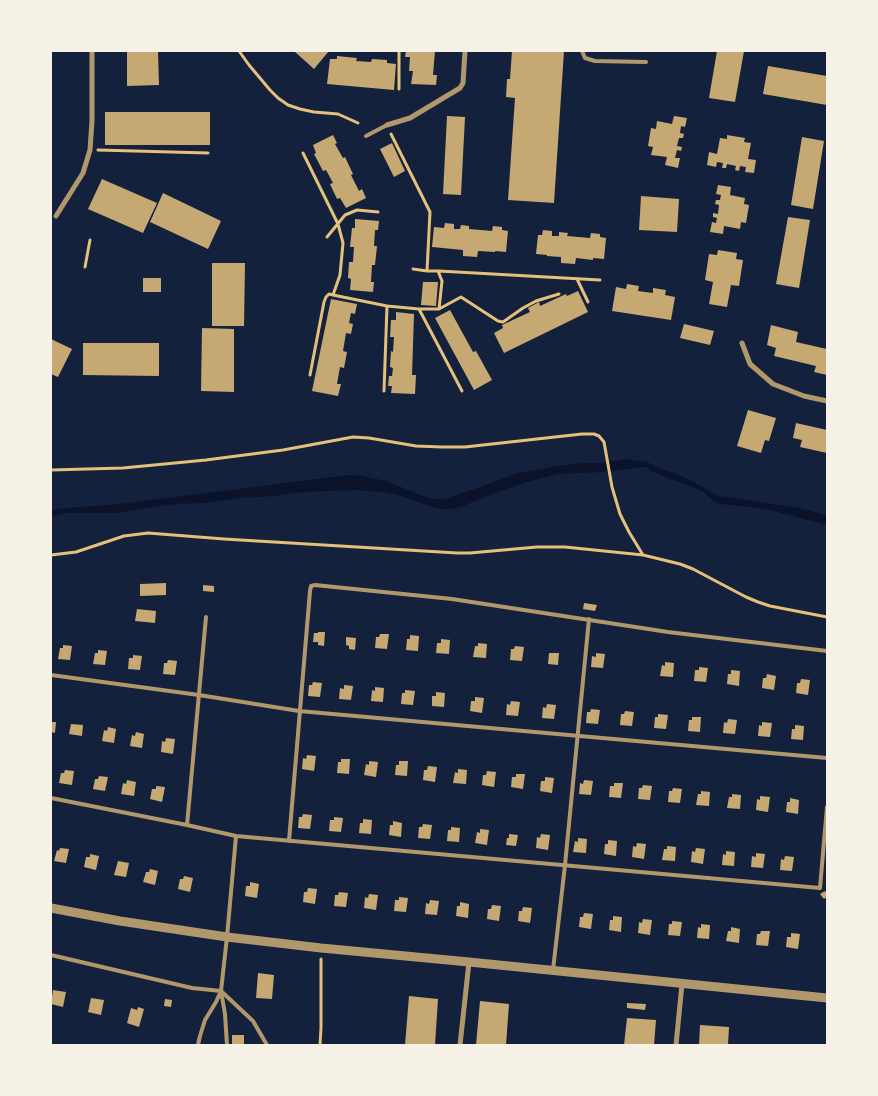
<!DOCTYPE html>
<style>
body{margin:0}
#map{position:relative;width:878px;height:1096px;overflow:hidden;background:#14213d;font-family:"Fira Sans Condensed",sans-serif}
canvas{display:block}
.frame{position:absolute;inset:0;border:52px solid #f6f1e7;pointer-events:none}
</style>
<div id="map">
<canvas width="878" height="1096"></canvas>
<div class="frame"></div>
</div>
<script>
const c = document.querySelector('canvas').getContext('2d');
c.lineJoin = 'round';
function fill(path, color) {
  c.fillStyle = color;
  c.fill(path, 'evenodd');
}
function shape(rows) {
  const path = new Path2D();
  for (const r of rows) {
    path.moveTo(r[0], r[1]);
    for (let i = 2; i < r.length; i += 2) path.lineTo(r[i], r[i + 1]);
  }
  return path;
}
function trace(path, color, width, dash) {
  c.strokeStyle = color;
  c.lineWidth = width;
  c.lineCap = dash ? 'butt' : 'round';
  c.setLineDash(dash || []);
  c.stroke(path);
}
const water = shape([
 [624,459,647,462,661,469,682,476,719,496,799,508,827,515,827,525,770,510,750,507,721,504,715,502,705,493,697,489,653,472,646,467,642,467,605,472,578,473,558,474,527,482,492,494,461,507,450,509,442,509,432,507,398,495,383,492,354,490,303,492,274,496,238,498,205,503,175,504,116,513,66,513,51,517,51,510,65,508,120,504,348,475,362,476,386,481,428,498,438,499,444,499,486,485,518,473,557,466,585,463,603,463]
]);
const building = shape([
 [127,51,158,51,159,85,127,86],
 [294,51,329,51,314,69],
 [406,51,435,51,433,75,437,75,436,85,411,84,413,71,409,71,410,57,405,57],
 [512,51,564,51,554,203,508,200,515,98,506,97,507,79,510,79],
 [717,51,744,51,735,102,709,98],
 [337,56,357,58,356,61,371,62,372,59,387,60,387,63,396,64,394,90,327,84,330,59,337,59],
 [768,66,827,76,827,105,763,94],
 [105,112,210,112,210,145,105,145],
 [447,116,465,117,461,195,443,194],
 [674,116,687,118,685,127,681,126,680,133,684,134,683,138,679,138,677,146,682,147,681,151,677,150,675,158,680,158,678,168,665,165,667,157,651,155,653,147,648,146,651,128,656,129,657,121,672,124],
 [333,135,337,143,335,144,343,158,345,157,353,174,351,175,359,191,362,189,366,198,346,208,340,198,337,199,330,184,333,183,326,170,323,171,314,154,316,153,313,145],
 [727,135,745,138,744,142,751,143,748,159,756,160,754,173,745,172,746,167,740,166,739,171,735,170,736,166,727,164,726,168,722,168,723,163,717,162,716,167,707,165,709,152,717,154,720,138,727,139],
 [802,137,824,141,813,209,791,205],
 [392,143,405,171,394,177,380,149],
 [102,179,157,203,143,233,88,209],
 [718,185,731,187,730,195,745,198,744,204,749,205,746,223,741,222,740,229,724,226,723,234,710,232,712,222,716,223,717,218,713,217,713,213,718,214,719,205,715,204,716,200,720,200,721,195,716,194],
 [163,193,221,221,208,249,150,222],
 [641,196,679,199,677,232,639,230],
 [788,217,810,220,799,288,776,284],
 [355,219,379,221,378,230,375,230,374,246,377,246,375,265,372,265,371,282,374,282,373,292,350,290,351,279,348,278,349,262,353,262,354,247,350,247,352,228,355,228],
 [445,223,454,224,454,229,460,229,461,225,469,226,469,229,492,231,493,226,502,227,502,230,508,231,506,252,495,251,495,252,478,251,477,257,463,256,463,250,432,247,434,227,444,228],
 [543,230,552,231,552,236,559,236,559,232,568,233,567,236,590,238,591,233,600,234,600,237,606,238,604,259,593,258,593,260,576,258,575,264,561,263,561,257,547,256,547,255,536,254,538,235,542,235],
 [718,250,737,253,736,259,743,260,739,286,731,285,727,307,709,304,713,282,705,280,709,254,717,255],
 [212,263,245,263,244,326,212,326],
 [143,278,161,278,161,292,143,292],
 [423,282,438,282,436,306,421,305],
 [627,284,639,286,638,291,653,293,653,288,666,290,665,295,675,297,671,320,612,311,616,287,626,289],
 [578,291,588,312,504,353,494,333,503,328,502,325,530,312,528,308,539,302,540,306,566,294,567,296],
 [331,299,357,304,355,314,351,313,349,323,353,324,351,334,346,333,343,351,347,352,344,368,340,367,337,384,341,384,338,396,312,391],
 [450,310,473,352,476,351,492,380,474,390,435,318],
 [396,312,414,314,412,375,416,375,415,394,391,393,392,386,388,386,389,376,392,376,393,368,390,367,391,351,393,352,394,337,390,337,391,320,396,320],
 [684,324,714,331,710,345,680,338],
 [771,325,798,332,796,342,827,349,827,375,814,372,816,366,774,356,776,348,767,345],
 [202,328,234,329,234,392,201,391],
 [51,339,72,349,58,377,51,374],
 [83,343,159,343,159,376,83,375],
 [748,410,776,418,769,441,765,440,761,453,737,446],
 [796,423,827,430,827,453,800,447,802,440,793,438],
 [166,583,166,595,140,596,140,584],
 [203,585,214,586,214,592,203,591],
 [584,603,597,605,595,611,583,609],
 [137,609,156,611,155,623,135,621],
 [318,632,325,632,324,646,318,645,318,642,313,642,314,633,318,633],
 [380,634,389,634,387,649,375,648,376,637,379,637],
 [410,635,419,636,418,651,406,650,407,639,410,639],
 [346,637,356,638,355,650,349,649,349,646,346,645],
 [441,639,450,640,449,654,436,653,437,643,441,643],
 [478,643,487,644,486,658,473,657,475,646,478,646],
 [63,645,72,646,70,660,58,659,60,648,63,648],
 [515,646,524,647,522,661,510,660,511,649,514,649],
 [98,650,107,651,105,665,93,664,95,653,98,653],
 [549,653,559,653,558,665,548,664],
 [596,653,605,654,603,668,591,667,592,656,596,657],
 [133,655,142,656,140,670,128,669,129,658,133,658],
 [168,660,177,661,175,675,163,674,164,663,167,663],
 [665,662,674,663,673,677,660,676,662,665,665,666],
 [699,667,708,668,706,682,694,681,695,670,699,670],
 [731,670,740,671,739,686,727,684,728,674,731,674],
 [767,674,776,676,774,690,762,688,763,678,766,678],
 [801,679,810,680,808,695,796,693,797,683,800,683],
 [313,682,322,683,320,697,308,696,309,685,312,685],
 [344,685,353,686,351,700,339,699,340,688,344,689],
 [375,687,384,688,383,702,371,701,372,690,375,691],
 [405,690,415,691,413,705,401,704,402,693,405,693],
 [436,692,445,693,444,707,432,706,432,696,436,696],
 [475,697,484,698,482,713,470,711,471,701,475,701],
 [511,701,520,702,518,716,506,715,507,704,510,705],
 [547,704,556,705,554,719,542,718,543,707,546,708],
 [591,709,600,710,598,724,586,723,587,712,590,712],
 [625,711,634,712,632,726,620,725,621,714,624,714],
 [658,714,668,715,666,729,654,728,655,717,658,717],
 [692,717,701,717,700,732,688,731,689,720,692,720],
 [728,719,737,720,735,734,723,733,724,722,727,723],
 [51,722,56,722,55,733,51,732],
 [762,722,772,723,770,737,758,736,759,725,762,726],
 [71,724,83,725,82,736,69,734],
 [795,725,804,726,803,740,791,739,792,729,795,729],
 [108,727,116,729,114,743,102,741,104,730,107,731],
 [136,732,144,734,142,748,130,746,132,735,135,736],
 [166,738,175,739,173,754,161,752,162,741,165,742],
 [307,755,316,756,314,771,302,769,303,758,306,759],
 [341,759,350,759,349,774,337,773,338,762,341,762],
 [369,761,378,762,376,777,364,775,366,764,369,765],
 [399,761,408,761,407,776,395,775,396,765,399,765],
 [428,766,437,767,435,782,423,780,424,770,427,770],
 [458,769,467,770,466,784,453,783,455,772,458,773],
 [65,770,74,771,72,785,59,783,61,773,64,773],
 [487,771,496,772,494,787,482,785,483,775,486,775],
 [516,774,525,774,523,789,511,787,512,777,516,777],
 [99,776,108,777,105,791,93,789,95,779,98,779],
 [545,777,554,778,552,793,540,791,541,781,545,781],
 [127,780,136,782,134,796,121,794,123,783,126,784],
 [584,780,593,781,591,795,579,794,580,783,583,784],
 [614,783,623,783,621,798,609,797,610,786,614,786],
 [643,785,652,786,650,800,638,799,639,788,642,788],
 [156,786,165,787,162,802,150,799,152,789,156,789],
 [673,788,682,789,680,803,668,802,669,791,672,791],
 [701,791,710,792,709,806,696,805,698,794,701,794],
 [732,794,741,795,740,809,727,808,729,797,732,797],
 [760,796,770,797,768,812,756,810,757,799,760,800],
 [790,798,799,800,798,814,786,812,787,802,790,802],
 [303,814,312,815,310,829,298,828,299,817,302,817],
 [334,817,343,818,341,832,329,831,330,820,334,820],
 [363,819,372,820,371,834,359,833,360,823,363,823],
 [393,821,402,823,401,837,389,835,390,825,393,825],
 [423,824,432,825,430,839,418,838,419,827,422,827],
 [451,827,460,828,459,842,447,841,448,830,451,830],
 [480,829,489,830,487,845,475,843,477,832,480,833],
 [509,834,518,835,516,846,506,845,507,838,509,838],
 [541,834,550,835,548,850,536,848,537,837,540,838],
 [578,838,587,839,586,853,573,852,575,841,578,842],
 [608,840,617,841,616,856,604,854,605,844,608,844],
 [637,843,646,844,644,859,632,857,633,846,636,847],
 [667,846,676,847,675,861,662,860,664,849,667,849],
 [60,848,69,849,66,863,54,861,57,850,59,851],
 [696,848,705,849,703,864,691,862,692,851,695,852],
 [726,851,735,852,734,866,722,865,723,854,726,855],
 [756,853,765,854,763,868,751,867,752,856,756,857],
 [90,854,99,856,96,870,84,867,86,857,90,857],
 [785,856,794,857,792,871,780,870,781,859,784,860],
 [118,861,129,863,126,877,114,875],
 [150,869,158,871,155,885,143,882,146,872,149,872],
 [184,876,193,878,190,892,178,889,180,879,183,879],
 [250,882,259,884,257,898,245,896,246,886,250,886],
 [308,888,317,889,315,904,303,902,304,892,307,892],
 [825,891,827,894,827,897,824,899,820,894],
 [339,892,348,893,346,907,334,906,335,895,338,895],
 [369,894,378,895,376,910,364,908,365,897,368,898],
 [399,897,408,898,406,912,394,911,395,900,399,900],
 [430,900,439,901,437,915,425,914,426,903,429,904],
 [460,902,469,904,468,918,456,916,457,906,460,906],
 [492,905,501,906,499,921,487,919,488,909,491,909],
 [523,907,532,908,530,923,518,921,519,911,522,911],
 [584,913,593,914,591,929,579,927,580,917,583,917],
 [613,916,622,917,621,932,609,930,610,920,613,920],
 [643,919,652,920,650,935,638,933,639,922,642,923],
 [672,921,682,922,680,936,668,935,669,924,672,924],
 [701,924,710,925,709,939,697,938,698,927,701,928],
 [731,927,740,929,739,943,726,941,728,931,731,931],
 [761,931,770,931,768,946,756,945,757,934,760,934],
 [791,933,800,934,798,949,786,947,787,937,791,937],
 [258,973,274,975,272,999,256,998],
 [53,990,66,992,63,1007,51,1004],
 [409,996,438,999,435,1045,405,1045],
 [91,998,104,1000,101,1015,88,1012],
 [165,999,172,1000,171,1007,164,1006],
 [480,1001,509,1004,506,1045,476,1045],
 [627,1003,646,1004,645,1010,627,1008],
 [138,1007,144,1009,139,1027,127,1023,131,1008,137,1010],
 [627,1018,656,1020,654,1045,624,1045],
 [700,1025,729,1027,728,1045,699,1045],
 [232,1035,244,1035,244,1045,232,1045]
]);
const path = shape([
 [239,51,249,65,270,90,278,98,288,105,300,109,314,112,338,114,358,123],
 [399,89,399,51],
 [391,134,430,212,427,271,438,271,442,281,439,309],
 [98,150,208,153],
 [303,153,338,224,343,243,340,275,333,295,329,294,326,297,324,302,310,375],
 [327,237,345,215,357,210,378,212],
 [85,267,90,240],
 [413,269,427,271],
 [439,271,600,280],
 [577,279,588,302],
 [333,295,387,306,384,391],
 [387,306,419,309,462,391],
 [419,309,439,309,461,297,498,321,503,322,523,308,536,301,559,294],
 [51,470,123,468,206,460,283,450,353,437,369,438,416,446,442,447,465,447,582,434,594,434,599,436,604,442,612,487,620,514,629,532,643,555],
 [51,555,76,552,124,536,148,533,224,539,457,553,470,553,537,547,565,547,643,555,680,564,693,569,746,597,758,602,770,606,827,617],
 [320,1045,321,1028,321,959]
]);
const service = shape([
 [582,51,585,58,595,61,646,62],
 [366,136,387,125],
 [51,675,199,695,299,711,827,758],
 [51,798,187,825,236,836,820,888,827,807],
 [187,825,206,617],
 [289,841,310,591,311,586,315,585,452,599,668,632,827,651],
 [51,955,192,988,221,991],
 [553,970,565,865,589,619],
 [221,991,253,1021,267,1045],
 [221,991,225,1014,227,1045],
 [198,1045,200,1036,205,1020,216,1002,221,991,227,937,236,836]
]);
const minor = shape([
 [387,125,410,118,460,88,463,83,465,51],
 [56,216,83,173,90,150,92,121,92,51],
 [742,343,750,364,773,384,804,396,827,401],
 [460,1045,469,962],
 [676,1045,682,984]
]);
const tertiary = shape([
 [51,908,120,921,227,937,321,948,469,962,827,998]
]);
fill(water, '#0b132b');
fill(building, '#c6a872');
trace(path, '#e5c07b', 3);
trace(service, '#b1986c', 4);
trace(minor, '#b1986c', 5);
trace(tertiary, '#b1986c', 9);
</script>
